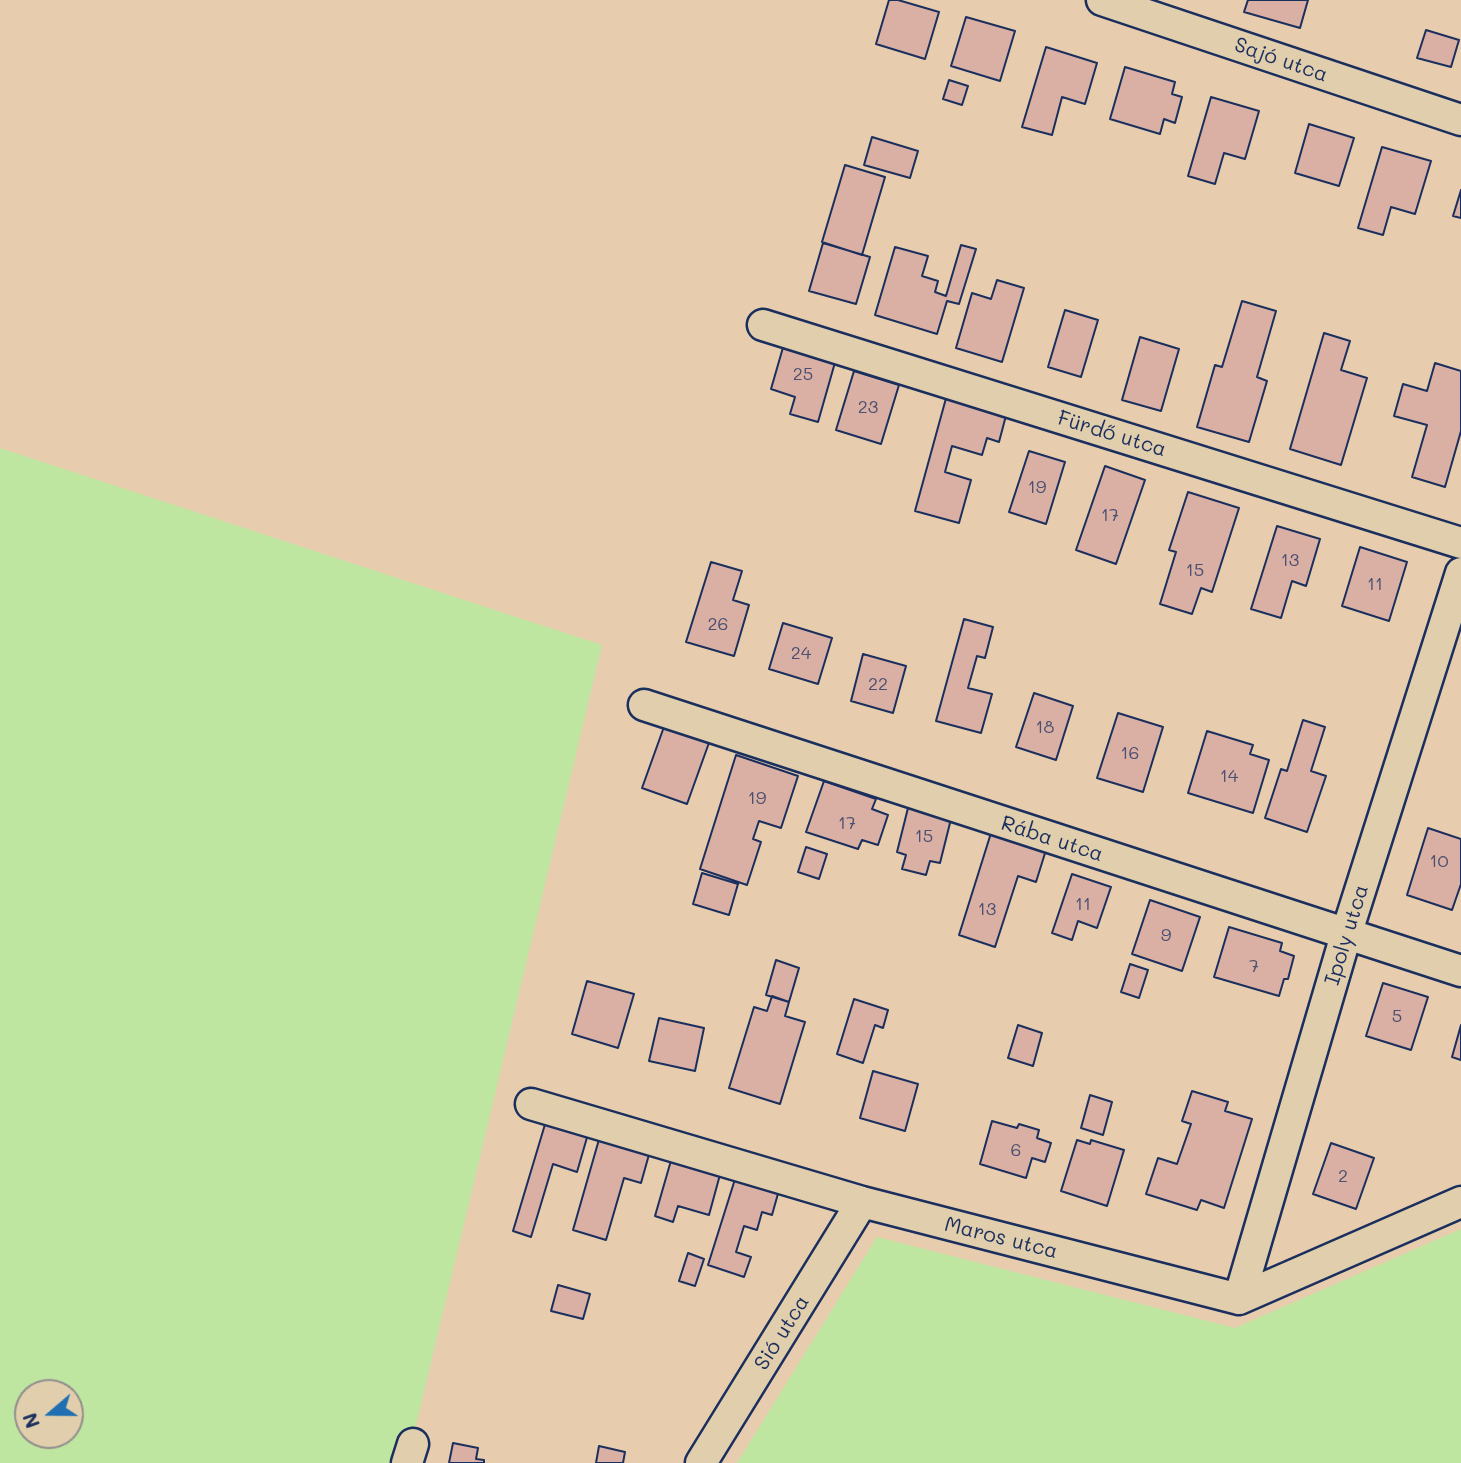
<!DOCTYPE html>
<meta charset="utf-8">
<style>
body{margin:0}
#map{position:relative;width:1461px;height:1463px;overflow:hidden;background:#e7cdad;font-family:Mali,sans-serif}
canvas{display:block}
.north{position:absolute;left:14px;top:1379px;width:70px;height:70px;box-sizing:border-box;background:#e1ceac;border:2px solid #928e8d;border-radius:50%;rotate:250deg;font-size:19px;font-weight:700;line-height:28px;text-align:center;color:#1b2f5e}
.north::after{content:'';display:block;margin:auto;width:24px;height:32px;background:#1f6fb2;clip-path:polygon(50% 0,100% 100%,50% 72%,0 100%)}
</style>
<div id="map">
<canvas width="1461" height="1463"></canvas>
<div class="north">N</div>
</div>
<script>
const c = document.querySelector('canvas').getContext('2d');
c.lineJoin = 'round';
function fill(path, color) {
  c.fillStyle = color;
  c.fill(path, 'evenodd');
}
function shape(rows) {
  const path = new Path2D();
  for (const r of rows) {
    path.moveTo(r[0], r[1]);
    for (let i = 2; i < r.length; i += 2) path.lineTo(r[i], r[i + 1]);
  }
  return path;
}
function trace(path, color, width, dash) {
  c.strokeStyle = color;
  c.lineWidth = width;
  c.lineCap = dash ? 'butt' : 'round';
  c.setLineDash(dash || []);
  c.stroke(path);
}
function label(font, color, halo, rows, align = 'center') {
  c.font = font + ' Mali,sans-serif';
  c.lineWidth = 6;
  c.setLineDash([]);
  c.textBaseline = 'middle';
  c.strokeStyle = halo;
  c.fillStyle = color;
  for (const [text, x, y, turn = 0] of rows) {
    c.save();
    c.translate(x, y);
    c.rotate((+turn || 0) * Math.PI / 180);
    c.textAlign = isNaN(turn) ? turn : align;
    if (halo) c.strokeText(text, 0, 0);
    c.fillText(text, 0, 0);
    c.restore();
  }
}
const green = shape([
 [0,448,602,645,407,1463,0,1463],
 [28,1393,70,1393,70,1435,28,1435],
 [1461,1229,1461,1463,737,1463,877,1237,1235,1328]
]);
const building = shape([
 [889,0,898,0,939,12,925,59,876,44,889,0],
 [1248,0,1308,0,1300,28,1244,12,1248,0],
 [966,17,1015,31,1000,81,951,66,966,17],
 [1426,30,1459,40,1451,67,1417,58,1426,30],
 [1046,47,1097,63,1085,104,1062,97,1052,135,1022,127,1046,47],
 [1125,67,1175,82,1172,94,1182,97,1175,123,1164,119,1160,134,1110,119,1125,67],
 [949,80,968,86,962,105,943,99,949,80],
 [1211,97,1259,111,1245,159,1224,153,1215,184,1188,176,1211,97],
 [1309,124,1354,138,1339,186,1295,173,1309,124],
 [872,137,918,151,910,178,864,165,872,137],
 [1382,147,1431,161,1415,214,1391,207,1383,235,1358,228,1382,147],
 [845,165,885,177,862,255,822,242,845,165],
 [1461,190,1461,218,1453,216,1461,190],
 [823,243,870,257,856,304,809,291,823,243],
 [961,245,976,249,959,304,947,301,937,334,875,315,895,247,928,256,922,276,938,281,935,292,946,296,961,245],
 [997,280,1024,288,1002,362,956,348,972,293,991,299,997,280],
 [1242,301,1276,311,1257,377,1267,381,1249,442,1197,427,1215,365,1222,367,1242,301],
 [1065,310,1098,320,1081,377,1048,367,1065,310],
 [1324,333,1350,341,1341,370,1367,378,1341,465,1290,449,1324,333],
 [1140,337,1179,349,1161,411,1122,400,1140,337],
 [784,344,836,359,818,422,790,414,795,397,771,389,784,344],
 [1435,363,1461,371,1461,431,1445,487,1412,477,1427,425,1394,416,1403,384,1427,391,1435,363],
 [854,371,899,385,881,444,836,430,854,371],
 [948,391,1008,408,999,442,987,438,982,455,952,446,945,472,971,480,959,523,915,511,948,391],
 [1029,451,1065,462,1046,524,1009,512,1029,451],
 [1105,466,1145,480,1116,564,1076,550,1105,466],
 [1188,492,1239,508,1212,592,1201,588,1192,614,1160,604,1176,552,1169,550,1188,492],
 [1277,526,1320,539,1306,586,1292,581,1281,618,1251,609,1277,526],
 [1360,547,1407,562,1389,621,1342,606,1360,547],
 [711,562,742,571,733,600,749,605,734,656,686,642,711,562],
 [964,619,993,627,985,658,977,656,968,688,992,694,981,733,936,721,964,619],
 [783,623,832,638,818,684,769,669,783,623],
 [863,654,906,666,893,713,851,701,863,654],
 [1034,693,1073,706,1056,760,1016,747,1034,693],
 [1118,713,1163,727,1143,792,1097,778,1118,713],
 [1303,720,1325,727,1311,771,1326,776,1307,832,1265,818,1281,769,1287,771,1303,720],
 [665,724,710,740,687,804,642,788,665,724],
 [1207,731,1253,745,1250,754,1269,760,1253,813,1188,793,1207,731],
 [736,755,798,776,781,828,759,821,753,839,761,842,747,885,700,869,736,755],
 [824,781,876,799,872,809,888,815,878,845,862,840,858,849,806,832,824,781],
 [908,808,951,819,940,863,930,861,926,875,902,869,906,855,897,852,908,808],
 [1428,828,1461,839,1461,884,1452,910,1407,895,1428,828],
 [991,833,1046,850,1036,882,1018,876,995,947,959,935,991,833],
 [806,847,827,854,819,879,798,872,806,847],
 [702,873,738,884,729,915,693,904,702,873],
 [1072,874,1111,887,1097,928,1078,921,1072,940,1052,933,1072,874],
 [1150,900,1200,917,1182,971,1132,954,1150,900],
 [1229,927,1282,943,1280,951,1294,956,1288,979,1284,979,1279,996,1214,977,1229,927],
 [776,960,799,968,789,1002,766,995,776,960],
 [1130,964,1148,970,1139,998,1121,992,1130,964],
 [587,981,634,994,618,1048,572,1034,587,981],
 [1383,983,1428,997,1411,1050,1366,1036,1383,983],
 [772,996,789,1002,785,1016,805,1022,780,1104,729,1088,754,1007,767,1011,772,996],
 [854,999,888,1010,883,1028,875,1025,863,1063,837,1054,854,999],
 [659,1018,704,1028,695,1071,649,1061,659,1018],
 [1018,1025,1042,1033,1033,1066,1008,1058,1018,1025],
 [1461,1025,1461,1060,1452,1057,1461,1025],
 [873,1071,918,1084,905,1131,860,1118,873,1071],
 [1192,1091,1228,1102,1225,1111,1252,1119,1224,1208,1201,1200,1197,1210,1146,1194,1158,1158,1177,1164,1191,1124,1182,1121,1192,1091],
 [1090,1095,1112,1102,1103,1135,1081,1128,1090,1095],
 [546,1121,588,1134,577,1172,553,1164,531,1237,513,1231,546,1121],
 [992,1121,1017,1128,1019,1124,1039,1130,1037,1138,1051,1143,1045,1162,1032,1158,1026,1178,980,1164,992,1121],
 [600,1136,650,1151,641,1183,624,1178,606,1240,573,1230,600,1136],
 [1077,1140,1090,1144,1091,1140,1124,1150,1107,1206,1061,1191,1077,1140],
 [1331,1143,1374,1158,1356,1209,1313,1194,1331,1143],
 [672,1157,721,1171,709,1215,678,1206,673,1222,655,1216,672,1157],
 [736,1176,779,1190,772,1215,762,1212,757,1230,744,1226,736,1252,751,1257,744,1277,708,1265,736,1176],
 [688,1253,704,1259,695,1286,679,1281,688,1253],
 [558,1285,590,1294,583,1319,551,1311,558,1285],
 [453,1443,478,1448,476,1459,484,1460,484,1463,449,1463,453,1443],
 [599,1446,625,1452,623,1463,596,1463,599,1446]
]);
const minor = shape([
 [1102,0,1461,120],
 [763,325,1461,543],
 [644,705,1461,971],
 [531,1104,862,1202,1239,1299,1461,1202],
 [1239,1299,1346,935,1461,573],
 [407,1463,413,1444],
 [701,1463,862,1202]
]);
const numberNames = [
 ["25",803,374],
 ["23",868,407],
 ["19",1037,487],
 ["17",1110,515],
 ["13",1290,560],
 ["15",1195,570],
 ["11",1375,584],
 ["26",718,624],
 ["24",801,653],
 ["22",878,684],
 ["18",1045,727],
 ["16",1130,753],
 ["14",1229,776],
 ["19",757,798],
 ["17",847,823],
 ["15",924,836],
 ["10",1439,861],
 ["11",1083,904],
 ["13",987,909],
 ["9",1166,935],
 ["7",1254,966],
 ["5",1397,1016],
 ["6",1016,1150],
 ["2",1343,1176]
];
const streetNames = [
 ["Sajó utca",1281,60,19],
 ["Fürdő utca",1112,434,17],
 ["Rába utca",1052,839,18],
 ["Ipoly utca",1347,935,-73],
 ["Maros utca",1001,1238,14],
 ["Sió utca",782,1333,-58]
];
fill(green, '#bfe6a1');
fill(building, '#dbb0a4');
trace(building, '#1b2f5e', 2);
trace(minor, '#1b2f5e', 35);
trace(minor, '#e1ceac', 30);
label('18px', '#4b4f70', null, numberNames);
label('21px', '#1b2f5e', '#e1ceac', streetNames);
</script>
